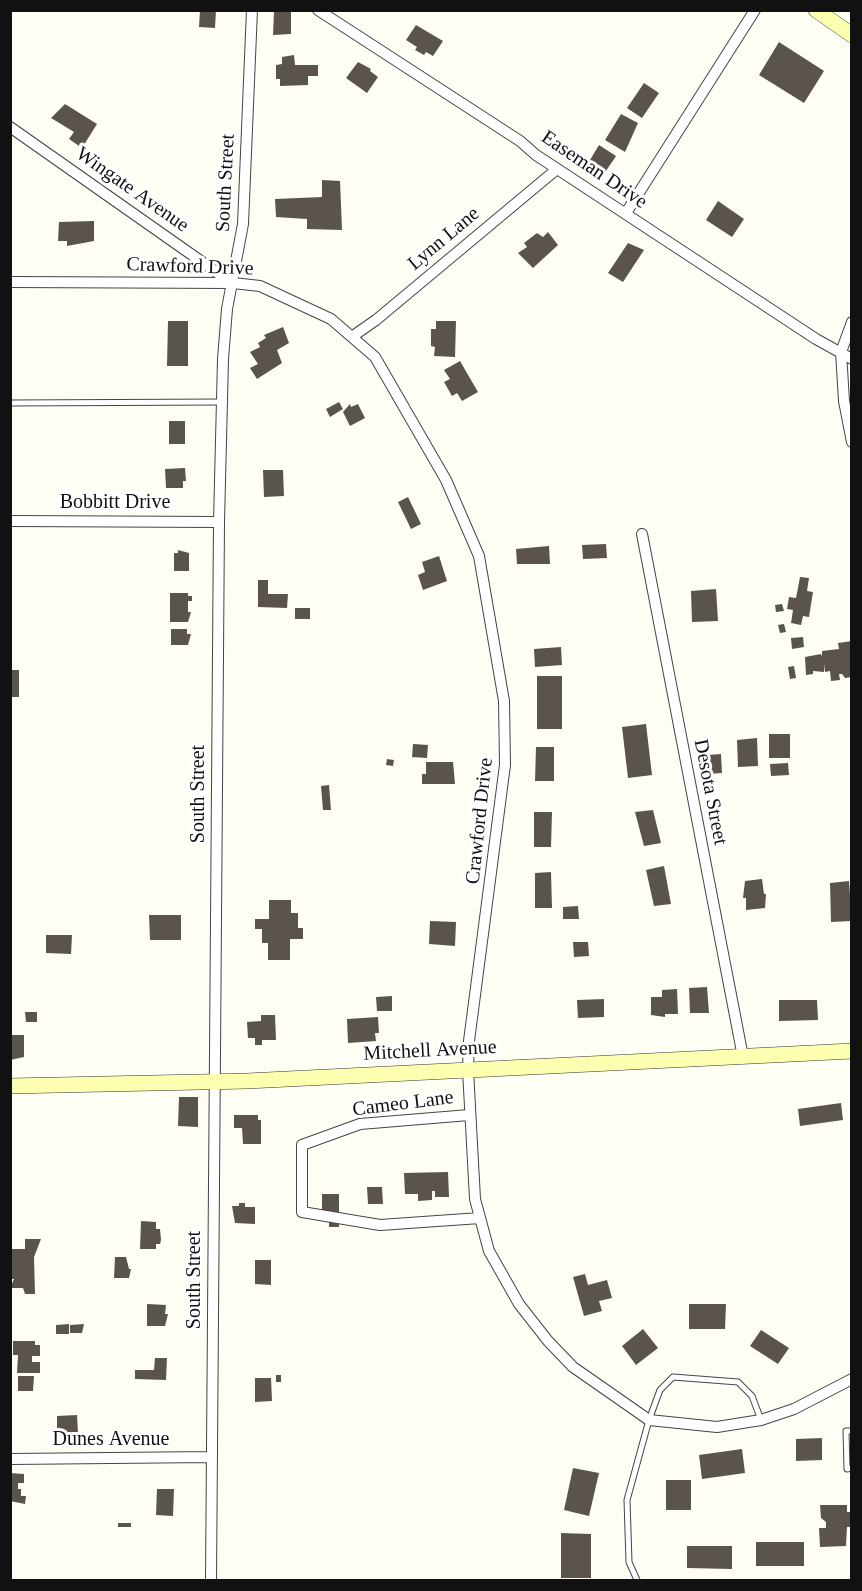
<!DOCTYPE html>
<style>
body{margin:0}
#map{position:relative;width:862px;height:1591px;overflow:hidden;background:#fffef5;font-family:Georgia,serif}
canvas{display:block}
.frame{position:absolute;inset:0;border:12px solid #111;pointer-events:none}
</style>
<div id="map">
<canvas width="862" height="1591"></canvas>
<div class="frame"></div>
</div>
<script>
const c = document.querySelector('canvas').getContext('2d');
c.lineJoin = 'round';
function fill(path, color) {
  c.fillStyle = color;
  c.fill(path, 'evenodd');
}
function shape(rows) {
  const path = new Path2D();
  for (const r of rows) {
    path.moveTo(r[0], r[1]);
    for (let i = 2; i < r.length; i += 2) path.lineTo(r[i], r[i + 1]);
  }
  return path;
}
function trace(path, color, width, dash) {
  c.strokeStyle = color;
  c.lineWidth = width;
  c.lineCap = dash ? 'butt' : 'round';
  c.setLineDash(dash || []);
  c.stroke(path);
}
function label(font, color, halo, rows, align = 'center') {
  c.font = font + ' Georgia,serif';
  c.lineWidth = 6;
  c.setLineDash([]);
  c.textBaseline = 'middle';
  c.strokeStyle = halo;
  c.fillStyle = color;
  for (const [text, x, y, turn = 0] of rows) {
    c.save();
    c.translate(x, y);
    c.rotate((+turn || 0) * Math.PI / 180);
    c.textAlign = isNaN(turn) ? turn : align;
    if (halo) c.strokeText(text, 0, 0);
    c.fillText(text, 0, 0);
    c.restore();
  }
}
const building = shape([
 [200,10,216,10,215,28,199,27],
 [274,11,291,12,291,34,273,35],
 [416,25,443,41,433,56,426,52,424,55,415,50,417,47,406,40],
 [779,42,824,71,804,103,759,75],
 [294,55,295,65,318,65,318,76,308,76,308,85,280,86,280,79,276,79,276,65,282,64,282,57],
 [358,62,371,69,370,71,378,77,367,93,346,78],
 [644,83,659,93,642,118,627,108],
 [65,104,97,124,82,148,69,139,74,132,51,118],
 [621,114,638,123,625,152,605,140],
 [599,145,616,156,600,180,584,170],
 [322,180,340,181,342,230,307,229,307,219,276,217,275,199,322,197],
 [718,201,744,219,732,237,706,220],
 [94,221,94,241,67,246,67,241,58,241,59,222],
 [548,232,558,245,533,268,518,253,527,247,524,243,537,233,543,237],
 [628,243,644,250,623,282,608,273],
 [168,321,188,321,188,366,167,366],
 [436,321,456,321,455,357,434,356,435,347,431,346,431,329,436,329],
 [283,327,289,343,277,350,282,363,257,379,250,368,258,364,250,352,260,347,258,343,266,338,264,335],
 [460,361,478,392,462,401,457,393,452,396,444,382,450,379,444,370],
 [339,402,343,409,330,417,326,409],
 [350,404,351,407,358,404,365,418,350,426,343,412],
 [169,421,185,421,185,444,169,444],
 [185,468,186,481,183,481,183,488,166,488,165,469],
 [263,470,283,470,284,496,264,497],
 [408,497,421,524,411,529,398,502],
 [606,544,607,558,583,559,582,545],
 [549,546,550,564,517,564,516,549],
 [178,550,189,553,189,571,174,571,174,553,178,553],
 [439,556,447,581,423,590,418,575,425,572,422,562],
 [800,577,809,578,807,591,813,592,809,617,803,616,801,625,791,623,793,610,787,609,789,597,796,598],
 [258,580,268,580,268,594,288,594,287,608,258,607],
 [716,589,718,621,692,622,691,591],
 [170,593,188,593,188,596,192,596,192,601,188,601,188,612,191,612,188,622,170,622],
 [782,604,784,611,776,612,775,605],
 [295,608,310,608,310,619,295,619],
 [784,624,786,632,780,633,778,625],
 [171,629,187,629,187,634,191,634,188,645,171,645],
 [803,637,804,647,792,649,791,638],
 [852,641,852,677,845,678,842,674,839,674,840,680,831,681,830,671,825,672,824,664,824,672,813,671,813,674,806,675,805,657,821,654,822,657,822,651,839,649,838,643],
 [561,647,562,665,535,667,534,649],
 [794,666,796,678,790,679,788,667],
 [10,670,19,670,19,697,10,697],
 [537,676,562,676,562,729,537,729],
 [646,724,652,775,628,778,622,727],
 [769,734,790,734,790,758,769,758],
 [757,738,758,766,738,767,737,740],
 [413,744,428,745,427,758,412,757],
 [536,747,554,747,554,781,535,781],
 [721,754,722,773,708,774,707,755],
 [387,759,394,760,393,766,386,765],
 [426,762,453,762,455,784,422,784,422,774,426,774],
 [788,763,789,775,771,776,770,764],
 [329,785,331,810,323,810,321,786],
 [653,810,661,843,644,846,635,812],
 [534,812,552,812,551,847,534,847],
 [664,866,671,904,654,906,646,870],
 [551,872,552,908,535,908,535,873],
 [762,879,764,894,766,894,765,908,746,910,746,898,743,898,745,881],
 [849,881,852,921,831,922,830,883],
 [269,900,291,900,291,913,298,913,298,928,303,928,303,939,290,939,290,960,268,960,268,943,262,943,262,929,255,929,255,919,269,919],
 [578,906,579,919,563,919,563,907],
 [149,915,181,915,181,940,150,940],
 [430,921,456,922,455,946,429,944],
 [46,935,72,935,71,954,46,953],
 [573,942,588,942,589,956,574,957],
 [707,987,709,1013,690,1013,689,988],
 [677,989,678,1014,665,1014,665,1017,651,1015,651,997,662,997,662,990],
 [392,996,392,1011,377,1011,376,997],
 [604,999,604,1017,578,1018,577,1000],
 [779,1000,817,1000,818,1020,779,1021],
 [25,1012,37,1012,37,1022,26,1022],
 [261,1015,275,1015,276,1040,262,1040,262,1045,255,1045,255,1038,248,1038,247,1022,261,1021],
 [378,1017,379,1033,375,1033,376,1041,348,1043,347,1019],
 [10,1035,24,1035,24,1057,10,1060],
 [179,1097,198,1097,198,1127,178,1126],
 [841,1103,843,1120,800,1126,798,1109],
 [234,1115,258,1115,258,1120,261,1120,261,1144,243,1144,242,1128,234,1128],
 [448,1172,449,1197,435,1197,435,1191,432,1191,432,1200,418,1201,418,1194,405,1194,404,1173],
 [367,1187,382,1187,383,1204,368,1204],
 [322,1194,339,1194,339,1227,329,1227,329,1221,322,1221],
 [239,1203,245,1203,245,1207,255,1207,255,1224,235,1223,232,1206,239,1206],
 [141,1221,156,1222,156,1229,160,1229,161,1240,160,1244,156,1244,156,1249,140,1249],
 [25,1239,41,1239,34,1257,35,1294,25,1294,23,1288,10,1288,14,1279,10,1279,10,1249,25,1249],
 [115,1257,126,1257,129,1269,131,1269,129,1278,114,1278],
 [255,1260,271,1260,271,1285,255,1284],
 [585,1274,588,1285,607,1280,612,1298,599,1301,602,1311,584,1316,573,1277],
 [147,1304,166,1305,165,1314,168,1314,165,1326,147,1326],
 [689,1304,726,1304,725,1329,689,1329],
 [69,1324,69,1334,56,1334,56,1325],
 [84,1324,82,1333,70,1333,70,1325],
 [643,1329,658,1348,636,1365,622,1346],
 [761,1330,789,1348,778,1364,750,1346],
 [13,1341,35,1341,35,1345,40,1345,40,1356,32,1356,32,1362,40,1362,40,1373,17,1373,18,1355,13,1355],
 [155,1358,167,1358,166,1380,135,1379,135,1370,154,1370],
 [276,1375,281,1375,281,1382,276,1382],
 [18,1376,34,1376,33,1391,18,1391],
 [255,1378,271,1378,272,1401,255,1402],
 [77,1415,78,1433,57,1433,57,1416],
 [822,1438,822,1460,796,1461,796,1439],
 [742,1449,745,1473,702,1479,699,1455],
 [573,1468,599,1473,589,1516,564,1510],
 [10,1473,24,1474,24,1483,18,1483,18,1489,21,1489,21,1496,26,1496,25,1504,10,1501],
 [666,1480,691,1480,691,1510,666,1510],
 [157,1489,174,1489,173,1516,156,1515],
 [820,1505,847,1505,847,1512,850,1512,851,1527,847,1527,846,1546,820,1547,819,1528,826,1528,826,1522,821,1518],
 [118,1523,131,1523,131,1527,118,1527],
 [561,1533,591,1534,591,1578,561,1578],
 [756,1542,804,1542,804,1566,756,1566],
 [687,1546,732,1546,732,1569,687,1568]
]);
const lane = shape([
 [10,403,222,402],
 [852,1431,846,1431,847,1469,852,1468],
 [637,1580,629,1562,627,1500,649,1420,660,1390,673,1377,738,1382,752,1396,761,1420]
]);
const street = shape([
 [318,10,520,141,536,155,816,339,852,359],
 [10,127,232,283],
 [626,213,755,10],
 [10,282,233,283,260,286,331,319,375,357,446,480,479,556,504,701,505,765,469,1041,468,1070,475,1199,489,1251,519,1304,548,1341,573,1367,649,1420,717,1427,761,1420,794,1409,852,1379],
 [852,322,841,352,844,401,852,442],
 [353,336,376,320,557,169],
 [10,521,219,522],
 [642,534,743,1057],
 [469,1115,360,1124,302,1145,302,1212,380,1225,480,1218],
 [10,1459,211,1457],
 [211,1580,219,522,223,359,227,309,243,224,252,10]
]);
const secondary = shape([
 [816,10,852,35],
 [10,1086,247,1081,852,1051]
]);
const streetNames = [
 ["Easeman Drive",594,170,34],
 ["South Street",226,183,-87],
 ["Wingate Avenue",132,190,35],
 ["Lynn Lane",444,239,-40],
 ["Crawford Drive",190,267,2],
 ["Bobbitt Drive",115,503],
 ["Desota Street",710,792,79],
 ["South Street",199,794,-90],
 ["Crawford Drive",480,821,-84],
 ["Mitchell Avenue",430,1051,-3],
 ["Cameo Lane",403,1104,-7],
 ["South Street",195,1280,-90],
 ["Dunes Avenue",111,1440]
];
fill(building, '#5b544c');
trace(lane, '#444', 7);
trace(street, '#444', 12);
trace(secondary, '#333', 16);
trace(lane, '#fff', 5);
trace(street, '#fff', 10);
trace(secondary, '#fdffb0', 15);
label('20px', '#111', '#fff', streetNames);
</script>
